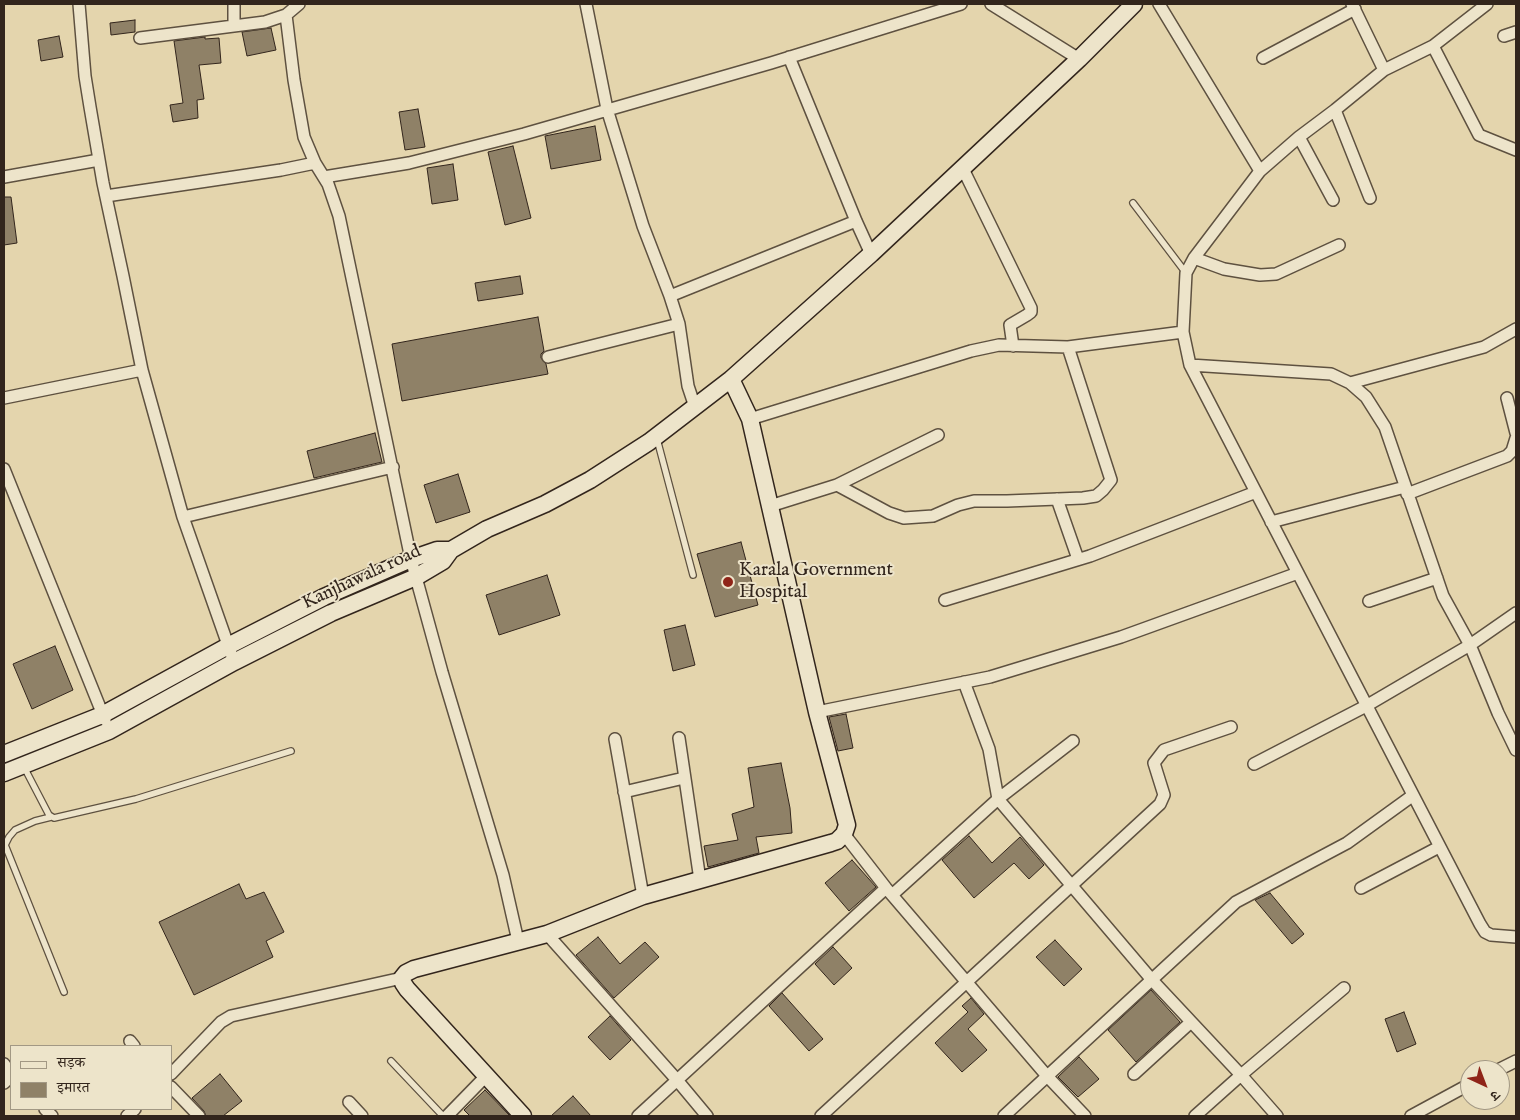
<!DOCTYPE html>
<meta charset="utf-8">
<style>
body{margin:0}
#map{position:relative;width:1520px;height:1120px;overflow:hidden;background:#e4d5ad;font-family:"IM FELL English","Noto Serif Devanagari",serif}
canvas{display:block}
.frame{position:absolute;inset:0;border:5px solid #32251c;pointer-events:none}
.legend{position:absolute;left:10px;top:1045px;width:162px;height:65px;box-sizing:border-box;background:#ede4ca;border:1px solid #a29884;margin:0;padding:6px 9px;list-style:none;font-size:15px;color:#32251c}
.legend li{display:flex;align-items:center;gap:10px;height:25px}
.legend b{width:25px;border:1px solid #a29884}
.north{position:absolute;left:1460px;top:1060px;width:50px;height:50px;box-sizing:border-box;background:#ede4ca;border:1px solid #a29884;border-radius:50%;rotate:137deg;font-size:14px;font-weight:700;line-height:20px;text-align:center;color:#32251c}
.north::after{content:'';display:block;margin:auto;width:18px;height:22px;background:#8f2418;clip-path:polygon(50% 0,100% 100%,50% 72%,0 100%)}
</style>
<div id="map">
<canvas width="1520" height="1120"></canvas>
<div class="frame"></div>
<ul class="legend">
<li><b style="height:6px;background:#ede4ca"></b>सड़क</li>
<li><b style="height:14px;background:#8f8167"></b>इमारत</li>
</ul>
<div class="north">उ</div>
</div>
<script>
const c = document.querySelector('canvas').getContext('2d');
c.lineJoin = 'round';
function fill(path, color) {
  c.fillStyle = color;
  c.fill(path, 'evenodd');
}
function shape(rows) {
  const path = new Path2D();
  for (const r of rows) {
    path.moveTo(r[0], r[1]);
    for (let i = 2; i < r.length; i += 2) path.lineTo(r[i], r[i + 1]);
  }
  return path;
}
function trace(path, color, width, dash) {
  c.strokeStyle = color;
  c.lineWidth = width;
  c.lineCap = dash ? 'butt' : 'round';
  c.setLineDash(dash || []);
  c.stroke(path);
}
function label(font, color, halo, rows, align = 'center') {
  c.font = font + ' "IM FELL English",serif';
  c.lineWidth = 4;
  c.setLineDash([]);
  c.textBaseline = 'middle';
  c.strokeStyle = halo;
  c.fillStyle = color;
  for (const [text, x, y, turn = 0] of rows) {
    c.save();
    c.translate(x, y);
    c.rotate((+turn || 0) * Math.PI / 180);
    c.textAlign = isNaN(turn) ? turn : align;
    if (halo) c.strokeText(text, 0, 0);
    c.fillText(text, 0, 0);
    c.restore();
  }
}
const building = shape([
 [135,20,135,32,111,35,110,23,135,20],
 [271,28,276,50,247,56,242,32,271,28],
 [59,36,63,57,41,61,38,40,59,36],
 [205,37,205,39,219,38,221,63,199,65,204,99,197,100,198,118,173,122,170,105,183,103,174,41,205,37],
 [418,109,425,147,405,150,399,112,418,109],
 [595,126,601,160,551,169,545,136,595,126],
 [513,146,531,218,505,225,488,152,513,146],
 [453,164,458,200,432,204,427,168,453,164],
 [4,197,11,197,17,243,4,245,4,197],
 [520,276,523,294,478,301,475,283,520,276],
 [538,317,544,351,541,354,541,358,546,364,548,374,402,401,392,344,538,317],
 [375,433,382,462,314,478,307,451,375,433],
 [458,474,470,512,436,523,424,485,458,474],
 [741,542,758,605,715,617,697,554,741,542],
 [547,575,560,615,499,635,486,595,547,575],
 [685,625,695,665,673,671,664,630,685,625],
 [55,646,73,690,32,709,13,664,55,646],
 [846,714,853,748,838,751,829,717,846,714],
 [781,763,790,808,792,833,756,837,759,853,708,867,704,846,738,840,732,814,754,807,748,768,781,763],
 [969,836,992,863,1020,837,1044,865,1029,879,1014,863,974,898,942,860,969,836],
 [852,860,876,887,849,911,825,883,852,860],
 [239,884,246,899,264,892,284,932,266,941,273,957,194,995,159,922,239,884],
 [1270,893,1304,934,1292,944,1255,900,1270,893],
 [598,937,620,964,645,942,659,957,614,998,576,955,598,937],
 [1055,940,1082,969,1064,986,1036,957,1055,940],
 [833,947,852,968,834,985,815,964,833,947],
 [1151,990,1180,1022,1136,1062,1108,1030,1151,990],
 [782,993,823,1039,809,1051,769,1006,782,993],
 [971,998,984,1014,968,1029,987,1050,962,1072,935,1043,968,1012,962,1006,971,998],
 [1404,1012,1416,1044,1397,1052,1385,1019,1404,1012],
 [610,1016,631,1040,610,1060,588,1037,610,1016],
 [1079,1057,1099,1079,1078,1097,1058,1077,1079,1057],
 [220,1074,242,1101,223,1116,206,1116,204,1111,192,1098,220,1074],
 [485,1090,510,1116,470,1116,464,1110,485,1090],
 [573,1096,591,1116,551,1116,573,1096]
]);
const lane = shape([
 [1133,203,1186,273],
 [657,439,693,575],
 [24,767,49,815,54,818,136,799,291,751],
 [51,817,35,821,15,830,9,837,5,845,64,992],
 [391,1061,443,1116]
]);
const street = shape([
 [79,4,85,76,90,107,103,183,123,276,142,370,183,517,234,662],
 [586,4,607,109,643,226,670,296,856,221],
 [991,4,1079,59],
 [1159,4,1260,171],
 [1352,4,1384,70],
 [1487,4,1433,46,1384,70,1335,110,1299,137,1260,171,1194,258,1186,273,1183,332,1190,365,1480,924,1485,932,1491,935,1516,937],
 [286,15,294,80,304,137,315,163,328,184,339,216,411,559,442,672,503,875,518,941],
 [234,26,234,4],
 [1504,36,1516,32],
 [140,38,265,22,286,15,299,4],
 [1433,46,1479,135,1516,150],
 [789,57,856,221,871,254],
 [1263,58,1355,9],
 [1335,110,1370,198],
 [1299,137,1333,200],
 [963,169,1031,308,1031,312,1027,315,1010,325,1013,346],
 [4,177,99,160],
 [324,177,409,163,524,134,771,63,961,4],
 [106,196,281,170,315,163],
 [1194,258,1224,269,1260,275,1276,274,1339,245],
 [679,324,688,386,695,407],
 [548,357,679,324,670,296],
 [1190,365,1331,374,1350,383,1366,397,1385,427,1443,596,1470,645,1498,713,1516,750],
 [1350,383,1484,347,1516,329],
 [4,398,142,370],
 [1507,398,1516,433],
 [750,419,971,351,999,345,1068,347,1183,332],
 [4,469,105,720],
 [837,485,889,513,904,518,933,516,958,505,974,501,1007,501,1083,498,1096,496,1103,490,1111,480,1068,347],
 [1407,494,1507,456,1512,451,1516,438],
 [1057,499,1078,559],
 [770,506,837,485,938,435],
 [183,517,393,467],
 [1271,522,1405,487],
 [945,600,1090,556,1256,492],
 [1369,601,1437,578],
 [964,682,989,749,998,799,1152,980,1241,1075,1277,1116],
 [817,712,990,677,1121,637,1298,573],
 [679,738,700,880],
 [615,739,643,896],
 [1254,764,1366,706,1470,645,1516,613],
 [624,792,684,778],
 [844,834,886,888,1047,1076,1085,1116],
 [1361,888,1439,847],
 [892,895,998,799,1073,741],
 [547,934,677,1080,707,1116],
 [130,1041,134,1046],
 [4,1064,11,1074],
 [1498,1070,1516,1061],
 [171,1074,221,1022,231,1016,402,978],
 [1134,1074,1191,1022],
 [4,1083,11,1076],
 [171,1087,199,1116],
 [349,1102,362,1116],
 [45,1109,52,1116],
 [127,1116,135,1109],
 [447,1116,486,1076],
 [638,1116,886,888],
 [821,1116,1160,804,1164,795,1154,763,1164,750,1231,727],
 [1004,1116,1236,902,1347,843,1412,796],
 [1195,1116,1241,1075,1344,988],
 [1411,1116,1470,1084]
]);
const secondary = shape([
 [4,754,102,715,228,646,324,597,411,559,437,550,451,550],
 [4,773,109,731,234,662,331,613,416,577,443,561,451,550,487,529,545,504,590,480,649,442,731,379,871,254,1079,59,1134,4],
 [523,1116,407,989,403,983,402,978,406,973,414,969,547,934,643,896,831,843,837,841,844,834,847,825,817,712,750,419,731,379]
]);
const markers = [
 [728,582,6,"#8f2418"]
];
const poiNames = [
 ["Karala Government",739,571],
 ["Hospital",739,593]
];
const streetNames = [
 ["Kanjhawala road",362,578,-25]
];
fill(building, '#8f8167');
trace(building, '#32251c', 1);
trace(lane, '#5e5140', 8);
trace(street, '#5e5140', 14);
trace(secondary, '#32251c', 19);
trace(lane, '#ede4ca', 5.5);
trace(street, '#ede4ca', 11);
trace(secondary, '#ede4ca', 16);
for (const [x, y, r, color] of markers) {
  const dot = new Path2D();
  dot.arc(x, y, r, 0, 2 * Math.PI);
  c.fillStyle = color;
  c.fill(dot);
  trace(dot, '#ede4ca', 2);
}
label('19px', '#32251c', '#ede4ca', poiNames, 'left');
label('19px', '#32251c', '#ede4ca', streetNames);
</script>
